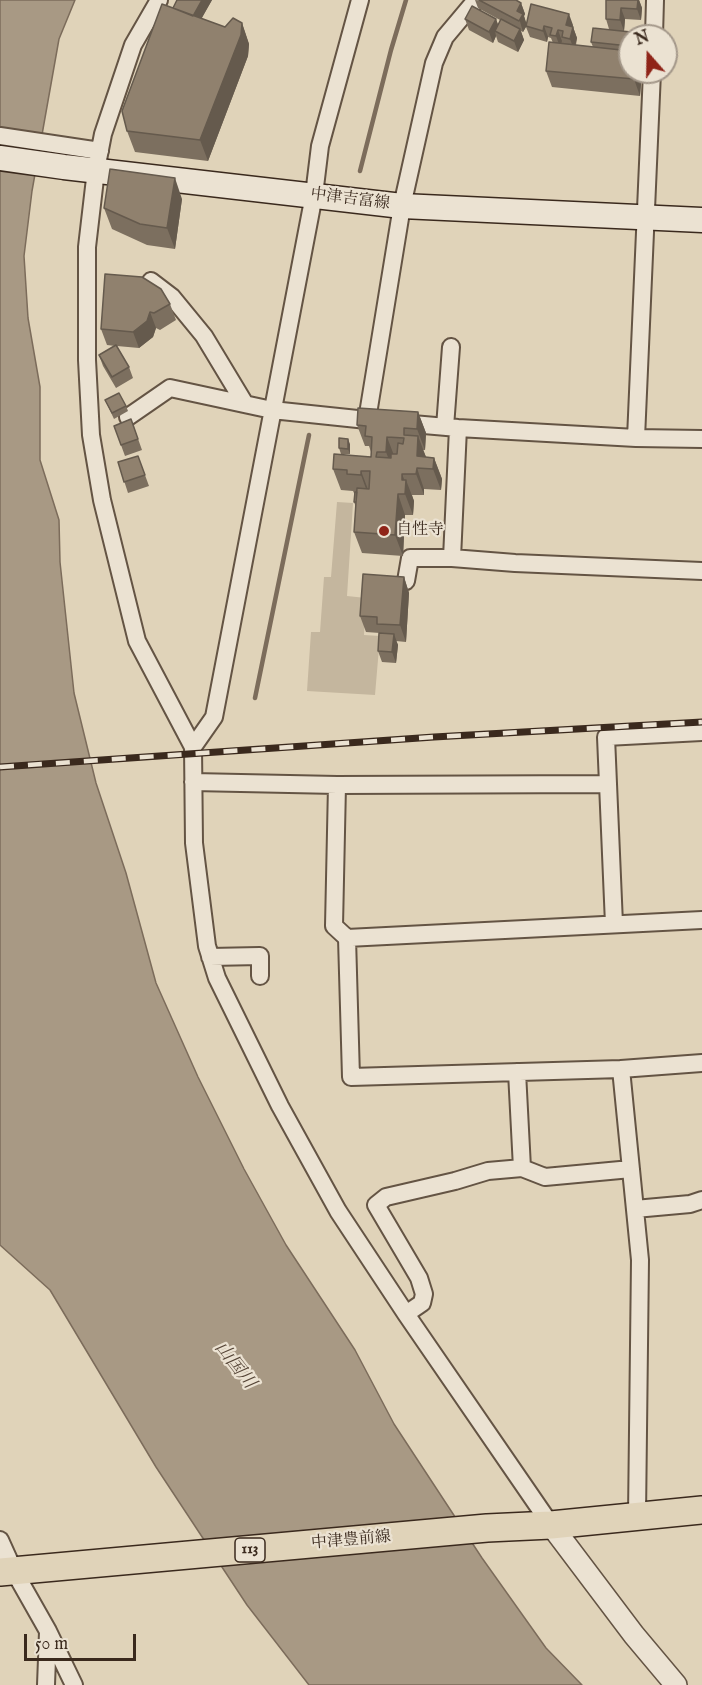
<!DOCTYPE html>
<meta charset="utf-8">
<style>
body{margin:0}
#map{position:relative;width:702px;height:1685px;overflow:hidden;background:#e0d3b9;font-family:"IM FELL English",serif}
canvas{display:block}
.north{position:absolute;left:618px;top:24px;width:60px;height:60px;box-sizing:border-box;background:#ebe2d2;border:2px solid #a4988a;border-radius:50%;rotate:340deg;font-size:16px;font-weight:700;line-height:24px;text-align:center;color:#3a291d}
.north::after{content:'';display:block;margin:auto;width:21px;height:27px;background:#8f2418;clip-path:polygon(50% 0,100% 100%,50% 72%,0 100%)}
.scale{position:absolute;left:24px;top:1634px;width:112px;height:27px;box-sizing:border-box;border:3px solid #3a291d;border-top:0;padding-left:8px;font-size:18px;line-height:21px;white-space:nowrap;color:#3a291d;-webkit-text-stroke:4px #ebe2d2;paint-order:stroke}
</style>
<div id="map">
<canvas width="702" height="1685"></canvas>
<div class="north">N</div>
<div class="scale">50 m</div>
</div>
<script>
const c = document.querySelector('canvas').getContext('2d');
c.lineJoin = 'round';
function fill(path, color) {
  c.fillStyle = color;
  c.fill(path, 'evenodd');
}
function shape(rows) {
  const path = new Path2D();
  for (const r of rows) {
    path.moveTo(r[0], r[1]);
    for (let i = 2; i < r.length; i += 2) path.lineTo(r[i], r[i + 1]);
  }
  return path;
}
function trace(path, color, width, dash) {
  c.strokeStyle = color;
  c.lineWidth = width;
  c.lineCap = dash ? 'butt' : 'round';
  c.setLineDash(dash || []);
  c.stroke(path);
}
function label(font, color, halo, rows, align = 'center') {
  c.font = font + ' "IM FELL English","Noto Serif JP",serif';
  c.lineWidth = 4.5;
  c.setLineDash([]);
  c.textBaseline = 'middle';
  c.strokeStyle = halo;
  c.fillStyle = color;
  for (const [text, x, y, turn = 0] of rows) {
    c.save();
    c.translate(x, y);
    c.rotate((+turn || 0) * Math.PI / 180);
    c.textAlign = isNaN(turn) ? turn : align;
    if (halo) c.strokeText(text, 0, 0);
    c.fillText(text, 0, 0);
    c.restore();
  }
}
const green = shape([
 [337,502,353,503,347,596,366,598,364,635,380,636,375,695,307,691,311,632,320,632,324,577,331,577]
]);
const water = shape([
 [0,0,75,0,59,39,32,191,24,256,28,318,40,387,40,460,59,520,60,562,74,693,96,783,126,873,156,983,198,1077,244,1169,286,1245,355,1350,394,1424,482,1558,546,1648,582,1685,309,1685,247,1605,156,1467,50,1290,0,1245,0,0]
]);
const stream = shape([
 [360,171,391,50,406,0],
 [255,698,309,435]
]);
const minor = shape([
 [159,0,133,45,103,134,96,170,87,247,87,360,91,435,102,500,137,641,193,747,194,843,207,946,217,978,280,1106,338,1211,406,1314,551,1525],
 [654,36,655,0],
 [0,136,100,151],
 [151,281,172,297,204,336,245,404],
 [128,417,170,388,272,410,367,420,458,428,636,438,702,439],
 [367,420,402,206,434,63,445,37,476,0],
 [445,427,451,347],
 [458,428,452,558,515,563,702,571],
 [636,438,652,72],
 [406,581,410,558,452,558],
 [193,747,214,717,314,195,320,146,360,0],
 [193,782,337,785,608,784],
 [337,785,334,926,347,938,702,920],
 [614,924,606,737,702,732],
 [347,938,351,1077,621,1069,702,1063],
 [210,957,260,956,260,976],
 [621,1069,640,1260,637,1516],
 [517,1072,522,1168],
 [635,1209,690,1204,702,1200],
 [406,1314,422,1303,424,1294,419,1278,376,1205,386,1197,455,1181,488,1171,522,1168,545,1177,631,1169],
 [0,1540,14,1571,48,1631,74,1685],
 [46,1685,48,1632]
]);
const tertiary = shape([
 [551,1525,634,1635,676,1685]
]);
const secondary = shape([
 [0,158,64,167,402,206,702,220]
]);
const primary = shape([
 [0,1572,487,1528,551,1525,702,1510]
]);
const rail = shape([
 [0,767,434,737,702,722]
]);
const wall = shape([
 [177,0,212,0,201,19,225,27,242,23,249,44,248,56,208,161,135,152,127,131,173,8],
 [475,0,521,3,525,14,524,16,526,24,573,25,572,27,573,27,577,38,576,45,593,47,591,42,609,29,606,19,606,0,639,0,642,8,641,20,625,19,624,31,630,36,630,72,642,72,640,96,552,87,546,71,553,43,551,38,548,37,547,42,530,37,526,27,523,32,521,31,524,40,518,52,498,42,496,36,493,43,469,30,465,19,496,19,498,25,500,20,478,8],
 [182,199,175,249,147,245,112,229,104,208],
 [170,304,176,320,160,330,156,328,153,337,139,348,117,346,129,367,133,378,116,388,103,366,99,355,115,346,107,345,101,329],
 [105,400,126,406,128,411,114,419],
 [418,412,426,433,425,450,423,450,426,457,434,458,442,479,441,490,424,489,424,495,412,495,414,501,413,515,405,515,403,556,362,553,354,532,356,507,354,502,355,495,353,491,341,490,333,469,371,457,371,452,369,446,365,446,357,425],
 [131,419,142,450,125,456,114,426],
 [350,444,350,454,341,454,339,448],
 [138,456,149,486,128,493,118,462],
 [404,577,409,593,406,642,396,641,398,645,396,663,382,662,378,651,380,633,366,632,360,616]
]);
const shadedWall = shape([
 [202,0,212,0,194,32,190,21],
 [638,0,639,0,642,8,641,20,637,9],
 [521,3,525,14,524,16,527,25,523,32,517,11],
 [621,8,625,19,624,31,620,20],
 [569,14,573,25,570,36,566,25],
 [496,19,500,30,495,31,496,36,493,43,489,32],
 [242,23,249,44,248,56,208,161,200,140],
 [544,26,548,37,547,42,543,31],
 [573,27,577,38,574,50,570,39],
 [520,29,524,40,518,52,514,41],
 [558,30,562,41,560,47,556,36],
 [634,72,642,72,640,96,634,79],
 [175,178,182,199,175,249,167,228],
 [150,312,156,328,153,337,139,348,133,332],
 [418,412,426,433,425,450,417,429],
 [418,436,426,457,417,456],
 [387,437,395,458,394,473,386,452],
 [348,439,350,444,350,454,348,449],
 [434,458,442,479,441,490,433,469],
 [417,468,424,489,424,495,416,474],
 [361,471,369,492,369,497,361,475],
 [402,474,406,484,406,480,414,501,413,515,405,494,402,480],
 [398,494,405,515,403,556,395,535],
 [404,577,409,593,406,642,400,625],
 [394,634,398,645,396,663,392,652]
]);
const building = shape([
 [177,0,202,0,193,16,173,8,177,0],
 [479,0,516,0,521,3,517,11,523,14,519,21,479,0],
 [606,0,638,0,637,9,621,8,620,20,606,19,606,0],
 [162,4,225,27,233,18,242,23,241,35,200,140,127,131,122,111,162,4],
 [531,4,569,14,566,25,573,27,570,39,562,37,563,31,558,30,556,36,550,35,552,28,544,26,543,31,526,26,531,4],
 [472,6,496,19,489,32,465,19,472,6],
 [501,19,520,29,514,41,495,31,501,19],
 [593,28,631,32,629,46,591,42,593,28],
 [549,42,630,51,630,72,634,72,634,79,546,71,549,42],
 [110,169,175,178,167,228,140,224,104,208,110,169],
 [105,274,142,277,161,289,170,304,154,313,150,312,147,321,133,332,101,329,105,274],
 [116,345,129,367,112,377,99,355,116,345],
 [119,393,126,406,112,413,105,400,119,393],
 [358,408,418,412,417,429,404,428,404,435,418,436,417,456,434,458,433,469,417,468,416,474,402,474,402,480,406,480,405,494,398,494,395,535,354,532,357,488,369,489,370,471,361,471,361,475,347,474,347,470,333,469,334,454,371,457,372,437,365,436,366,426,357,425,358,408],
 [387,437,404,438,403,444,398,443,397,454,391,454,391,458,376,457,377,452,386,452,387,437],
 [131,419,138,439,121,445,114,426,131,419],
 [339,438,348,439,348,449,339,448,339,438],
 [138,456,145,475,124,482,118,462,138,456],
 [355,492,357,492,356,502,354,502,355,492],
 [363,574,404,577,400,625,377,624,377,617,360,616,363,574],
 [379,633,394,634,392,652,378,651,379,633]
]);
const markers = [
 [384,531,6,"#8f2418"]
];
const shields = [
 [250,1550,30]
];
const shieldNames = [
 ["113",250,1550]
];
const streetNames = [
 ["中津吉富線",350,200,7],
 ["中津豊前線",351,1541,-5]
];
const poiNames = [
 ["自性寺",396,531]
];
const waterNames = [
 ["山国川",234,1366,52]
];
fill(green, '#c4b69e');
fill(water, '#a89984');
trace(water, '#7c6c5b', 1.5);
trace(stream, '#7c6c5b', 4.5);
trace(minor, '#645444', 20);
trace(tertiary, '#645444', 24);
trace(secondary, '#3a291d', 27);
trace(primary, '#3a291d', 30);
trace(minor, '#ebe2d2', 16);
trace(tertiary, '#ebe2d2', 21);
trace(secondary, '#ebe2d2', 24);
trace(primary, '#e0d3b9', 27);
trace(rail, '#3a291d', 7);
trace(rail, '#ebe2d2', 4.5, [14]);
fill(wall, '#7c6f5f');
fill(shadedWall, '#655a4d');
fill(building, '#90816e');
trace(building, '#655a4d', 1.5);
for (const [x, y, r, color] of markers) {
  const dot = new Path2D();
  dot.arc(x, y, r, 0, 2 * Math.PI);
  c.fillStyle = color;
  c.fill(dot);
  trace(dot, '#ebe2d2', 2);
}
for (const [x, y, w] of shields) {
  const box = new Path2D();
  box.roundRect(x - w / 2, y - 12, w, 24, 4.5);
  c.fillStyle = '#ebe2d2';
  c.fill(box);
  trace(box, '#3a291d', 1.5);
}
label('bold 15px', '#3a291d', null, shieldNames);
label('16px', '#3a291d', '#ebe2d2', streetNames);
label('16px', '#3a291d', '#ebe2d2', poiNames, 'left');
label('italic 18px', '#564537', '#ebe2d2', waterNames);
</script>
